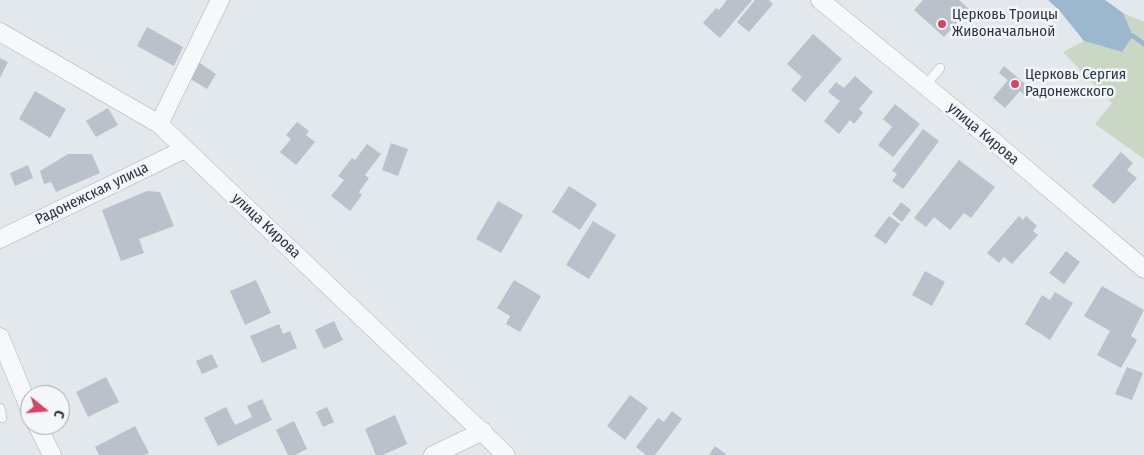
<!DOCTYPE html>
<meta charset="utf-8">
<style>
body{margin:0}
#map{position:relative;width:1144px;height:455px;overflow:hidden;background:#e3e8ec;font-family:"Fira Sans Condensed",sans-serif}
canvas{display:block}
.north{position:absolute;left:20px;top:385px;width:50px;height:50px;box-sizing:border-box;background:#f4f6f9;border:1px solid #a3a9b1;border-radius:50%;rotate:107deg;font-size:14px;font-weight:700;line-height:20px;text-align:center;color:#2a3646}
.north::after{content:'';display:block;margin:auto;width:18px;height:22px;background:#d84263;clip-path:polygon(50% 0,100% 100%,50% 72%,0 100%)}
</style>
<div id="map">
<canvas width="1144" height="455"></canvas>
<div class="north">С</div>
</div>
<script>
const c = document.querySelector('canvas').getContext('2d');
c.lineJoin = 'round';
function fill(path, color) {
  c.fillStyle = color;
  c.fill(path, 'evenodd');
}
function shape(rows) {
  const path = new Path2D();
  for (const r of rows) {
    path.moveTo(r[0], r[1]);
    for (let i = 2; i < r.length; i += 2) path.lineTo(r[i], r[i + 1]);
  }
  return path;
}
function trace(path, color, width, dash) {
  c.strokeStyle = color;
  c.lineWidth = width;
  c.lineCap = dash ? 'butt' : 'round';
  c.setLineDash(dash || []);
  c.stroke(path);
}
function label(font, color, halo, rows, align = 'center') {
  c.font = font + ' "Fira Sans Condensed",sans-serif';
  c.lineWidth = 5;
  c.setLineDash([]);
  c.textBaseline = 'middle';
  c.strokeStyle = halo;
  c.fillStyle = color;
  for (const [text, x, y, turn = 0] of rows) {
    c.save();
    c.translate(x, y);
    c.rotate((+turn || 0) * Math.PI / 180);
    c.textAlign = isNaN(turn) ? turn : align;
    if (halo) c.strokeText(text, 0, 0);
    c.fillText(text, 0, 0);
    c.restore();
  }
}
const green = shape([
 [1123,13,1144,22,1144,159,1095,124,1112,103,1063,52,1084,41,1122,52,1133,36]
]);
const water = shape([
 [1048,0,1105,0,1123,13,1133,36,1122,52,1084,41,1059,10]
]);
const stream = shape([
 [1133,36,1144,44]
]);
const building = shape([
 [727,0,752,0,720,38,703,23,716,8,719,10],
 [755,0,769,0,773,4,749,32,737,22],
 [923,0,959,0,969,9,944,37,914,10],
 [147,27,183,47,174,66,137,46],
 [813,34,842,59,805,102,791,90,802,77,787,64],
 [0,58,8,62,0,78],
 [197,61,216,74,207,89,187,77],
 [1004,66,1031,89,1025,96,1020,91,1005,108,993,98,1008,80,999,73],
 [855,76,873,92,859,109,863,113,854,124,850,120,839,134,824,121,840,101,828,92,836,82,844,88],
 [35,91,66,109,50,138,19,119],
 [895,104,920,124,893,157,878,145,892,127,883,119],
 [108,108,118,125,96,137,86,121],
 [297,122,309,131,306,135,315,142,296,165,280,152,291,139,286,135],
 [923,129,939,141,903,189,892,181,897,174,892,171],
 [391,143,408,149,398,176,382,170],
 [367,144,381,154,365,175,369,178,359,192,362,195,350,211,331,196,344,180,338,176,352,158,355,160],
 [1121,152,1133,163,1127,170,1137,178,1114,204,1092,186],
 [68,154,92,154,100,173,56,192,51,182,44,184,40,171],
 [959,160,995,187,971,218,964,213,950,230,934,217,926,227,914,218],
 [28,165,33,178,15,186,10,173],
 [569,186,597,204,580,230,552,212],
 [147,191,160,192,174,226,139,239,144,253,121,261,102,210],
 [498,201,523,215,501,253,476,239],
 [901,202,911,210,902,222,892,214],
 [889,216,900,224,886,244,874,236],
 [1019,216,1023,220,1026,216,1037,226,1033,231,1038,235,1012,264,1004,257,999,263,987,253],
 [593,221,616,235,589,279,566,265],
 [1066,251,1080,262,1064,284,1049,273],
 [925,271,945,282,932,306,912,295],
 [256,280,271,313,245,325,230,291],
 [514,280,541,296,520,332,506,324,510,316,497,308],
 [1102,286,1144,310,1131,336,1137,340,1121,368,1097,355,1110,331,1084,316],
 [1055,292,1073,303,1050,340,1025,324,1042,295,1050,300],
 [334,321,343,340,324,349,315,330],
 [279,324,283,334,290,331,297,348,262,363,250,336],
 [212,354,218,367,202,374,196,361],
 [1127,367,1143,373,1132,400,1115,394],
 [106,377,119,402,88,417,76,392],
 [630,395,648,408,625,440,607,426],
 [262,399,272,420,218,446,204,418,226,407,235,425,252,417,247,406],
 [327,407,334,422,323,427,316,412],
 [672,411,682,419,655,455,646,455,636,447,658,418,664,422],
 [395,415,407,444,383,455,376,455,365,429],
 [294,421,307,449,295,455,288,455,276,430],
 [135,426,149,453,144,455,99,455,95,447],
 [715,446,726,454,725,455,709,455]
]);
const service = shape([
 [925,86,940,68],
 [0,408,2,418]
]);
const minor = shape([
 [820,0,993,141,1144,269],
 [0,32,159,124,506,455],
 [159,124,220,0],
 [0,239,185,149],
 [0,337,30,410],
 [37,425,52,455],
 [433,455,483,431]
]);
const markers = [
 [942,24,5,"#d84263"],
 [1015,84,5,"#d84263"]
];
const poiNames = [
 ["Церковь Троицы",952,15],
 ["Живоначальной",952,32],
 ["Церковь Сергия",1025,75],
 ["Радонежского",1025,92]
];
const streetNames = [
 ["улица Кирова",983,134,40],
 ["Радонежская улица",92,194,-26],
 ["улица Кирова",266,226,43]
];
fill(green, '#cad7c4');
fill(water, '#9cb8ce');
trace(stream, '#9cb8ce', 5);
fill(building, '#bac1cb');
trace(service, '#a8afb7', 10);
trace(minor, '#a8afb7', 19);
trace(service, '#f7f8fa', 9);
trace(minor, '#f7f8fa', 18);
for (const [x, y, r, color] of markers) {
  const dot = new Path2D();
  dot.arc(x, y, r, 0, 2 * Math.PI);
  c.fillStyle = color;
  c.fill(dot);
  trace(dot, '#f4f6f9', 2);
}
label('15px', '#2a3646', '#f4f6f9', poiNames, 'left');
label('15px', '#2a3646', '#f4f6f9', streetNames);
</script>
